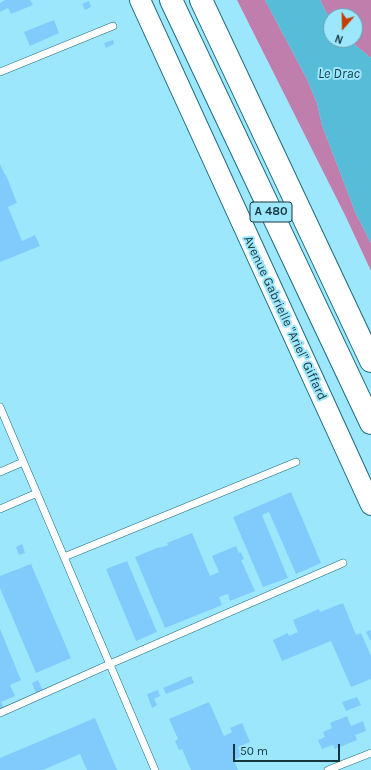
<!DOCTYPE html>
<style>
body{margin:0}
#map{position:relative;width:371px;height:770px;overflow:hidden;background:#9de7fd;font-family:Karla,sans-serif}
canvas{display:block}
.north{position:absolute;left:323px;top:8px;width:40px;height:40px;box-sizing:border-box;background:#9de7fd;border:1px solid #67a0b1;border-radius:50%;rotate:200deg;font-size:11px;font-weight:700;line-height:16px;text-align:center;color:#17363e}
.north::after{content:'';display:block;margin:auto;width:14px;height:18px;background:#c53e03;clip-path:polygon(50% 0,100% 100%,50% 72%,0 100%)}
.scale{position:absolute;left:233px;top:744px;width:107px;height:18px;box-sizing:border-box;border:2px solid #17363e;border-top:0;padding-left:5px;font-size:12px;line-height:14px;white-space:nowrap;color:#17363e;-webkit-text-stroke:3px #9de7fd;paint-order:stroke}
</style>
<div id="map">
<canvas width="371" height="770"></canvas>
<div class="north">N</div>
<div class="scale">50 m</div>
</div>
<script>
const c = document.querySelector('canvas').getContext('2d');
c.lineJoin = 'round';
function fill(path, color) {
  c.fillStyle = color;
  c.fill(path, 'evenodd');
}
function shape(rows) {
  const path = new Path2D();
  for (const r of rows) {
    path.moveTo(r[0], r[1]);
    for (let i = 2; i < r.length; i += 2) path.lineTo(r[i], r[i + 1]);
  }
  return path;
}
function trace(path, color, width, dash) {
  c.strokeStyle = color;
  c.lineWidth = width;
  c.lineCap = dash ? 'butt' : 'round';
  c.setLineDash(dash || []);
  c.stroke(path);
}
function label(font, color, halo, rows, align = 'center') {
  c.font = font + ' Karla,sans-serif';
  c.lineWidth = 4;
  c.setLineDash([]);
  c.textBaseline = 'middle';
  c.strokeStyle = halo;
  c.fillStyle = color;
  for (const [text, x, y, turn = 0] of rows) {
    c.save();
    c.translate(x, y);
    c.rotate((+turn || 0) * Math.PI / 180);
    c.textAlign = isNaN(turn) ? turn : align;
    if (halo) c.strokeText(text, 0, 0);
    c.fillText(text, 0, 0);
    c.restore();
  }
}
const forest = shape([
 [237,0,265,0,307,79,317,103,322,125,356,214,371,243,371,271,345,215],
 [320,0,371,0,371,58,349,40,355,40,355,16,331,16,331,22]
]);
const water = shape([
 [265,0,320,0,331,22,331,40,349,40,371,58,371,243,356,214,322,125,317,103,307,79]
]);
const building = shape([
 [5,0,30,0,33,5,11,14,8,8,0,12,0,3],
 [89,1,91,7,85,10,82,4],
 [54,20,59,33,30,46,24,32],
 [113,40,114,44,106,48,104,43],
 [0,164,5,175,6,175,17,203,8,207,22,241,35,235,40,246,0,262],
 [291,492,321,563,296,574,269,512,262,515,288,578,263,587,233,517],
 [192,533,210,576,219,572,212,556,236,546,239,553,241,552,244,559,241,560,255,591,230,601,228,594,219,597,222,605,165,628,135,557,159,547,159,548,168,545,167,543],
 [22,544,25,553,19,555,16,547],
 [127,561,157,632,136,641,106,569],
 [31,564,71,658,36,673,0,588,0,576],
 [343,603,356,635,361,633,371,656,371,679,351,687,331,641,282,661,273,640,288,633,289,636,298,632,293,620,319,609,320,612],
 [0,629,21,680,10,685,15,696,1,702,6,712,0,715],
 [371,630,371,640,370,640,366,632],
 [191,676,194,683,166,694,163,688],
 [38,680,43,691,36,693,32,683],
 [158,690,160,696,154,699,157,705,152,708,147,694],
 [357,697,361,705,346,711,342,702],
 [209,702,224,736,232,732,230,728,242,723,250,742,238,747,242,756,234,760,238,770,191,770,182,749,179,750,175,741,178,739,169,719],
 [347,716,351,726,363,721,366,731,355,735,357,740,335,749,333,745,322,749,318,740,325,737,323,732,332,728,330,723],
 [95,718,117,770,87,770,80,754,43,770,0,770,0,758]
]);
const lane = shape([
 [0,72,113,26],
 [0,407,155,770],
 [0,472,23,462],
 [0,509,37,493],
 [64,557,296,462],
 [0,713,110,664,343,563],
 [328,770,371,753]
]);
const secondary = shape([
 [140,0,371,505]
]);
const highway = shape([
 [171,0,371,423],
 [201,0,371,361]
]);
const shields = [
 [271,212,42]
];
const shieldNames = [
 ["A 480",271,212]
];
const streetNames = [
 ["Avenue Gabrielle \"Ariel\" Giffard",285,318,65]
];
const waterNames = [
 ["Le Drac",339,74]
];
fill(forest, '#c07ead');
fill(water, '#56bcd7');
fill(building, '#80cbfc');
trace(lane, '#1c6c7f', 8);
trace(secondary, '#1c6c7f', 22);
trace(highway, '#1c6c7f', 24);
trace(lane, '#fff', 7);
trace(secondary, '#fff', 20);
trace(highway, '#fff', 22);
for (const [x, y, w] of shields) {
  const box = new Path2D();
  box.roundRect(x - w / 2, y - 10, w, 20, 3);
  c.fillStyle = '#9de7fd';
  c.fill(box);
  trace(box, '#17363e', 1);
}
label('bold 12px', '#17363e', null, shieldNames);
label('13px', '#17363e', '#9de7fd', streetNames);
label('italic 14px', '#0d3c48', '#9de7fd', waterNames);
</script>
